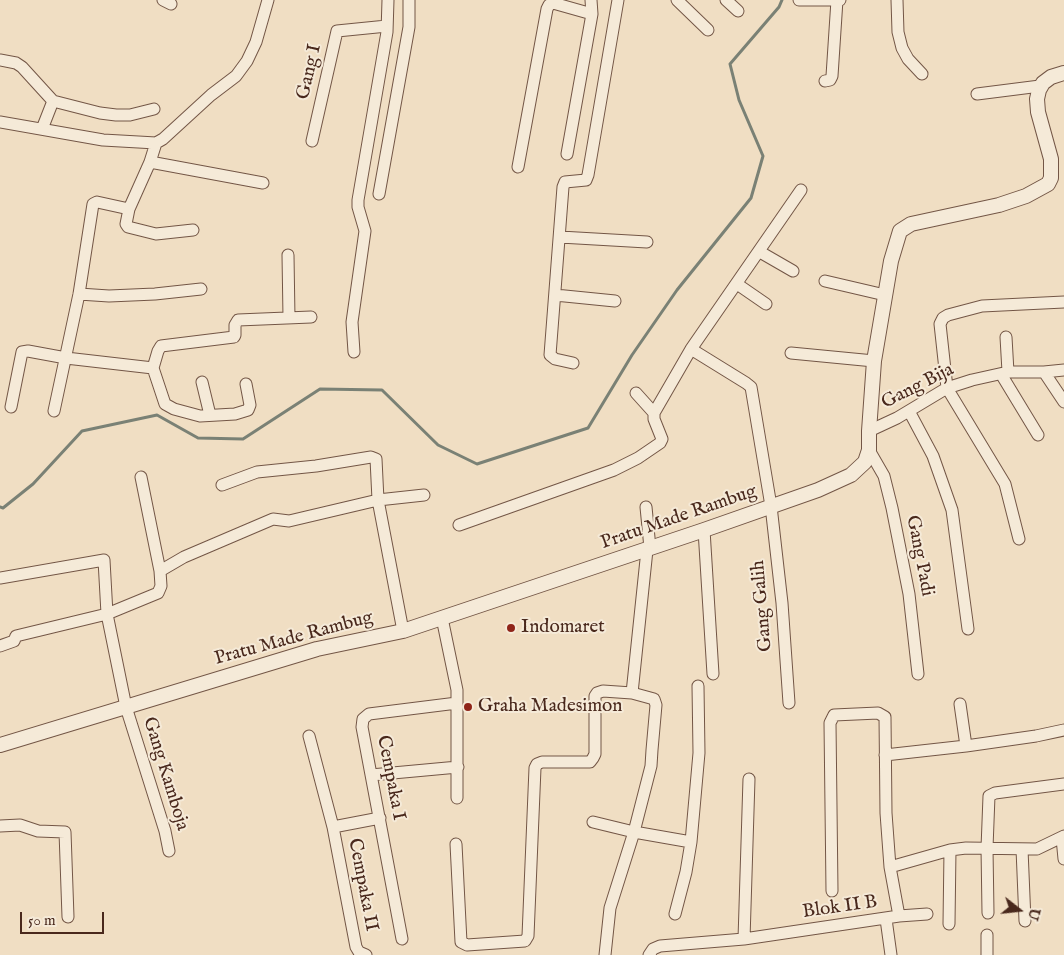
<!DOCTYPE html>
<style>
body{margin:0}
#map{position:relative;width:1064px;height:955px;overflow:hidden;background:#f0dec3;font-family:"IM FELL English",serif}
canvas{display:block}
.north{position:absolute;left:994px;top:885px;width:50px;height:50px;-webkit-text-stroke:4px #f5ead8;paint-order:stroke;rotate:106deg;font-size:14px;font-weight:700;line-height:20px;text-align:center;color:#49281c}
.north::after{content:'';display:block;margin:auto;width:18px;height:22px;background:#49281c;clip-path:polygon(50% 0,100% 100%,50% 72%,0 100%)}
.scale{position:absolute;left:20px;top:912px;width:84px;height:22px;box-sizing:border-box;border:2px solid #49281c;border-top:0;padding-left:6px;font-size:15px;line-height:18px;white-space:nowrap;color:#49281c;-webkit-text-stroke:4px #f5ead8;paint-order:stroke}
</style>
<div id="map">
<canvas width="1064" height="955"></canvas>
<div class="north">U</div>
<div class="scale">50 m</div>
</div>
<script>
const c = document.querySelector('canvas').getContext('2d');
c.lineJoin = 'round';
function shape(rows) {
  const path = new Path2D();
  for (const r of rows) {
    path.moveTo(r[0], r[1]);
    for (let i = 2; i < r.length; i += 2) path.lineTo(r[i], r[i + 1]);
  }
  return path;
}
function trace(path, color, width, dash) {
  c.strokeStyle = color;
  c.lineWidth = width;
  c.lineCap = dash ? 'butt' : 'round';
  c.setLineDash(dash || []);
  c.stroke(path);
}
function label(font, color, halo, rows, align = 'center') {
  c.font = font + ' "IM FELL English",serif';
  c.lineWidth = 4;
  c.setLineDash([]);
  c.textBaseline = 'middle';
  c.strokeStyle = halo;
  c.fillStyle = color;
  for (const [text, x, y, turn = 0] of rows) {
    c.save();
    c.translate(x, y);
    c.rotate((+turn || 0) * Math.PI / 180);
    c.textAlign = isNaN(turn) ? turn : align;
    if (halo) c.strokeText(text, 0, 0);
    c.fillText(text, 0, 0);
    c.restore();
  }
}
const stream = shape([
 [0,507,3,508,33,484,82,431,157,415,198,438,243,439,320,389,382,390,438,445,477,464,588,428,632,355,677,290,751,198,763,156,739,100,730,64,779,7,782,0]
]);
const minor = shape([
 [163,0,171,4],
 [677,0,708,30],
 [726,0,738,11],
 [799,0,840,0],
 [897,0,898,32,902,48,908,59,922,74],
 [0,60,16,63,22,67,53,101,100,113,116,115,130,115,154,109],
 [825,81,830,80,832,76,837,0],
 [977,94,1040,86],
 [0,122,103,140,156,143,163,139,211,95,236,76,247,61,256,42,268,0],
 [42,129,53,101],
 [312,141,337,31,387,26],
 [567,154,592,14,591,0],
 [150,162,263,183],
 [518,167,547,9,549,5,553,3,592,14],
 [379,194,409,27,409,0],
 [129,209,126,224,128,227,156,234,193,230],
 [560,237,647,242],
 [760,252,793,271],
 [288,255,289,318],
 [825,281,885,295],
 [737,284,766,304],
 [79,294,109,296,155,294,201,289],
 [555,295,615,301],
 [1006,337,1008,372],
 [691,349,746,383,751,387,771,506,782,603,789,703],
 [354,352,352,322,365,231,358,207,358,200,387,32,388,0],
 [791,353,874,361],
 [573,363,555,359,550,355,563,187,565,182,586,180,588,175,618,0],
 [1044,372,1064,402],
 [1001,374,1038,435],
 [202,382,210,415],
 [246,384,250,405,248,410,235,414,200,416,174,409,165,404,153,368,158,351,161,346,234,337,235,335,235,325,238,320,311,317],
 [636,393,654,413],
 [11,407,22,352,28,351,66,358,153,368],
 [54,411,79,294,93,204,97,202,129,209,150,162,156,143],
 [909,411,933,456,952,510,968,629],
 [869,431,897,418,947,388,972,380,1008,372,1044,372,1064,370],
 [869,450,884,476,892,508,909,594,918,674],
 [222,485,257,472,316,466,371,457,376,459,378,500,403,631],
 [646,507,650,548],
 [459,525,614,470,638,458,660,443,662,439,654,419,654,413,691,349,801,190],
 [704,530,713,674],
 [1019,539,1005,484,947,388,940,324,943,318,948,315,982,306,1064,302],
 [160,571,184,557,273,519,289,521,378,500,424,495],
 [0,578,104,560,107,614,126,707,165,831,169,851],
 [442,618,457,690,457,798],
 [0,646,14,641,16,636,107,614,158,593,161,586,160,571,141,477],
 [960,704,966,746],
 [309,736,333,827,356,947,359,952,366,955],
 [885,755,966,746,1036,736,1064,730],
 [371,775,458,767],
 [593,822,634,832,691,842],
 [0,826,20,825,38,831,65,832,68,917],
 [333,827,380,818],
 [1062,838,1064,859],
 [456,844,461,942,467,945,525,941,528,936,535,768,537,764,542,762,590,762,593,758,595,754,595,696,597,693,603,691,632,693],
 [1022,849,1025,921],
 [832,891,830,723,834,715,878,713,885,717,886,813,890,867],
 [988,913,987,848,989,796,995,793,1064,784],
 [675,914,686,872,691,842,699,753,698,686],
 [899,916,927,914],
 [886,919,891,955],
 [949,924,950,850],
 [987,935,987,955],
 [402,939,362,727,363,719,369,714,457,703],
 [744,939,749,779],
 [605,955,610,908,634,832,651,766,652,750,656,705,654,699,632,693,647,550],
 [649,955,653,949,660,946,744,939,899,916,890,867,950,850,966,848,1037,849,1064,836]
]);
const tertiary = shape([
 [0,745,317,649,403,631,704,530,818,490,851,475,865,462,869,450,869,431,874,361,891,261,900,231,911,224,999,205,1026,196,1048,184,1051,178,1051,159,1038,112,1037,99,1039,90,1043,83,1051,77,1064,73]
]);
const markers = [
 [511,628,5,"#8f2418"],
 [468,707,5,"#8f2418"]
];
const streetNames = [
 ["Gang I",310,72,-77],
 ["Gang Bija",918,387,-27],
 ["Pratu Made Rambug",679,518,-19],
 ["Gang Padi",919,556,79],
 ["Gang Galih",763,606,-95],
 ["Pratu Made Rambug",294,639,-15],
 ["Gang Kamboja",165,774,73],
 ["Cempaka I",390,778,79],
 ["Cempaka II",362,885,79],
 ["Blok II B",840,908,-8]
];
const poiNames = [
 ["Indomaret",521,628],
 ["Graha Madesimon",478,707]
];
trace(stream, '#7a8175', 3);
trace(minor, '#735646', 13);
trace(tertiary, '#735646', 16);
trace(minor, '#f5ead8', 11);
trace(tertiary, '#f5ead8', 14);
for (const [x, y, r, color] of markers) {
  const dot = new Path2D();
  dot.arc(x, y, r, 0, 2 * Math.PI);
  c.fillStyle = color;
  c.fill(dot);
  trace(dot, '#f5ead8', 2);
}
label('19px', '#49281c', '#f5ead8', streetNames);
label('19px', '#49281c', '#f5ead8', poiNames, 'left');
</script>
